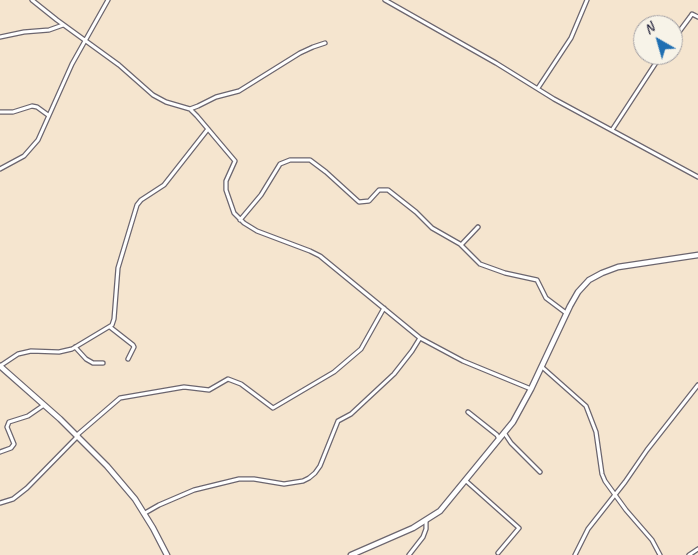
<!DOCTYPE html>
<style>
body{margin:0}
#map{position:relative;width:698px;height:555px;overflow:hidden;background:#f5e5cf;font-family:Caveat,sans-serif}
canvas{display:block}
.north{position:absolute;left:633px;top:15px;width:50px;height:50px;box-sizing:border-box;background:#f7f3e8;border:1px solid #a29fa3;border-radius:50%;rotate:322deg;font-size:14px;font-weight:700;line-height:20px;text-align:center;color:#22223b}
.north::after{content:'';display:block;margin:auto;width:18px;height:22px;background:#1f6fb2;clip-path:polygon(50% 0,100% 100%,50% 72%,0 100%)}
</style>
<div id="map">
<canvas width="698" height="555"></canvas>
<div class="north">N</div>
</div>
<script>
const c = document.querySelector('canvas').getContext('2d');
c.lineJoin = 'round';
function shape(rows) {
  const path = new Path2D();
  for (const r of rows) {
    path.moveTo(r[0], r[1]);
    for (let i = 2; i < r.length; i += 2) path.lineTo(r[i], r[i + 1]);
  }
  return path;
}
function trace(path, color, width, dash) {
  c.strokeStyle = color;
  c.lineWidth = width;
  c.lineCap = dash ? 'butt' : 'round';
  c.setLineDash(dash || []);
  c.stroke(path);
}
const minor = shape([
 [32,0,57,20,119,65,153,95,166,102,190,109,197,116,235,161,226,181,226,190,234,213,244,223,257,231,310,251,320,256,420,338,463,361,531,389],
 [385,0,496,63,554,99,698,177],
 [0,37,24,32,49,30,63,25],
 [673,40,690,17,692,14,698,17],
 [538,88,571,38,587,0],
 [190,109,198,106,216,97,239,91,300,53,313,47,325,43],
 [0,112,13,112,32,106,37,107,48,115],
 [612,130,661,55],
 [0,169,24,156,38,140,72,64,108,0],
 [240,220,261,195,280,164,290,160,310,160,326,172,359,202,369,201,379,190,388,190,416,212,432,228,460,244,480,264,505,273,537,280,546,298,566,313],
 [461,245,478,227],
 [110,327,133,345,134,347,128,359],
 [75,347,86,359,93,363,103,363],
 [0,366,18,354,31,351,59,352,72,349,112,325,114,319,118,268,137,205,141,200,164,185,208,129],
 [542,367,586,406,596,432,602,474,605,481,626,510,652,540,660,555],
 [468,412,497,435,499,439],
 [505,434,511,443,540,472],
 [77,435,120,398,184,387,209,390,228,379,241,384,273,408,334,372,361,349,384,308],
 [0,452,11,448,14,444,7,427,9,422,28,416,44,405],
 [465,480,519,528,498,553],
 [0,503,13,499,27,488,78,436],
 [145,513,159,505,194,490,239,479,254,479,284,484,303,481,309,478,315,473,320,466,338,421,351,414,394,374,412,351,420,338],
 [409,555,423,537,426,529,426,521],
 [575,555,588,529,625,482,647,450,698,385],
 [689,555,698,549]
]);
const secondary = shape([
 [0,366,60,419,107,466,135,499,153,528,167,555],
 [351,555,413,528,440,511,513,422,531,389,570,306,578,292,589,280,602,273,618,267,698,255]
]);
trace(minor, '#6c666f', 5.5);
trace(secondary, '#6c666f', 7);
trace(minor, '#fff', 3);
trace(secondary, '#fff', 4.5);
</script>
